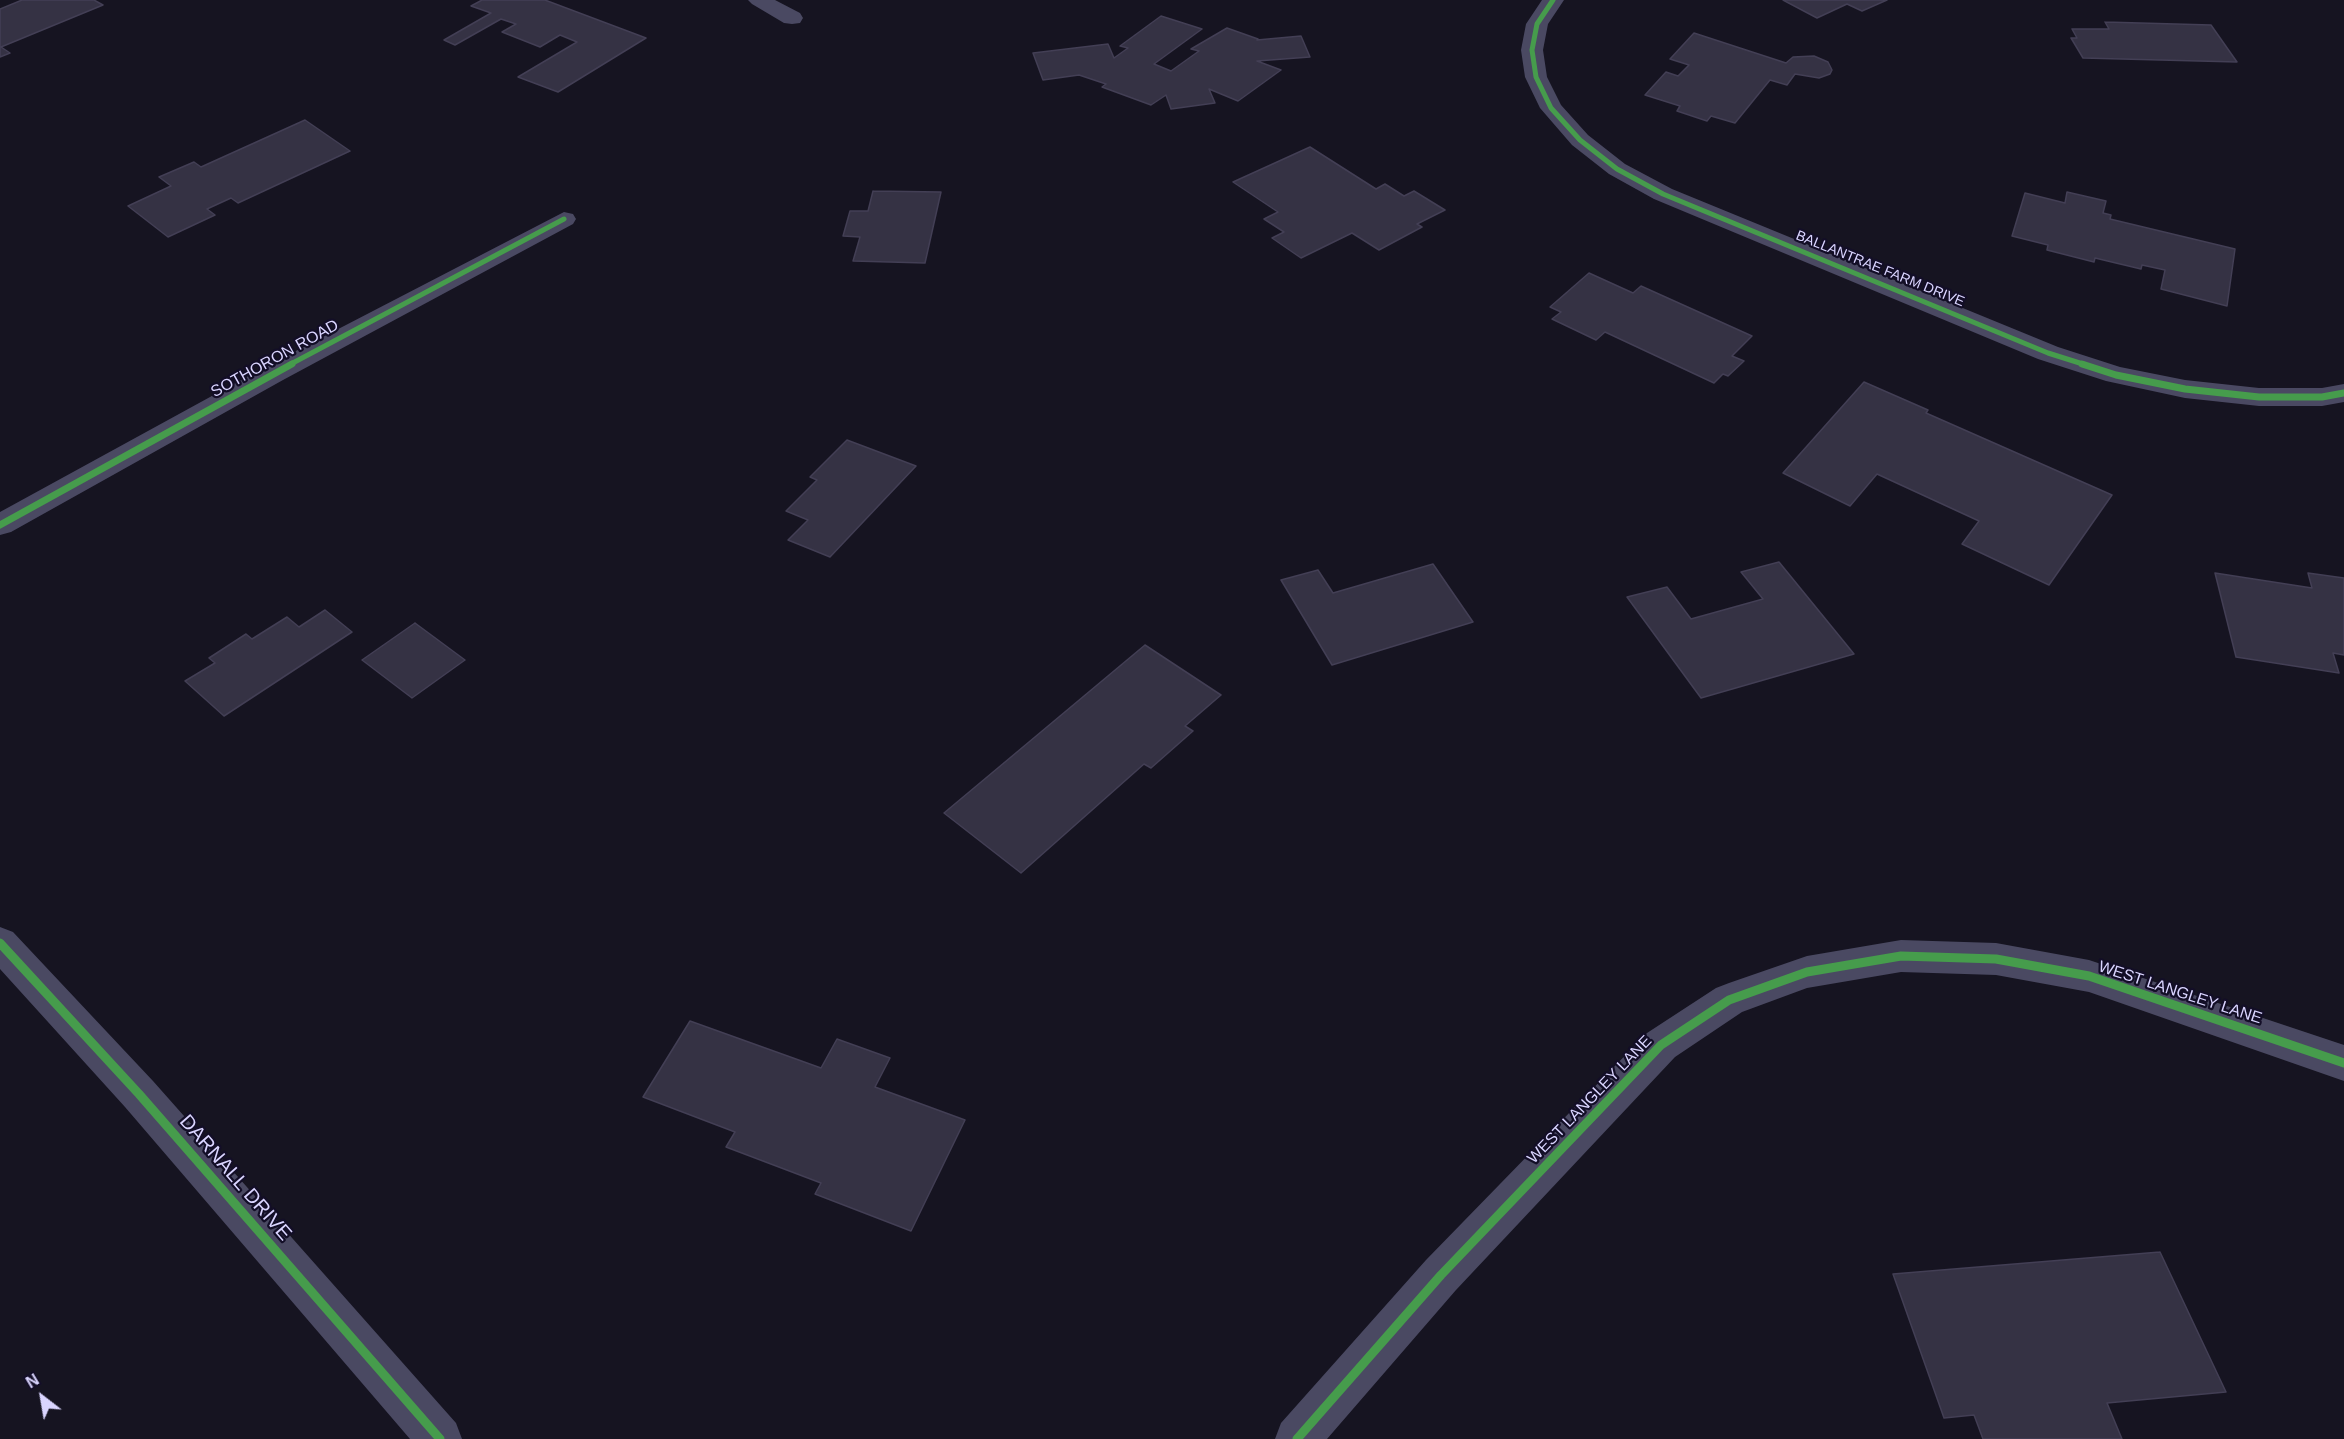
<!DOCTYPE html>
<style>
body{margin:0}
#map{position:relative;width:2344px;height:1439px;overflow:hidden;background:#161421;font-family:Arial,sans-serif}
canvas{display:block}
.north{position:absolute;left:12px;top:1367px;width:60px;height:60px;-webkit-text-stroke:4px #130e27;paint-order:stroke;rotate:329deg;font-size:16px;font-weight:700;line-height:24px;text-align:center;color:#dad5ff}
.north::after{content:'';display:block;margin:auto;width:21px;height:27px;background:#dad5ff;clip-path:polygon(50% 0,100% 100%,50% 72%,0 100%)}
</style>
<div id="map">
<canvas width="2344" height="1439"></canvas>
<div class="north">N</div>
</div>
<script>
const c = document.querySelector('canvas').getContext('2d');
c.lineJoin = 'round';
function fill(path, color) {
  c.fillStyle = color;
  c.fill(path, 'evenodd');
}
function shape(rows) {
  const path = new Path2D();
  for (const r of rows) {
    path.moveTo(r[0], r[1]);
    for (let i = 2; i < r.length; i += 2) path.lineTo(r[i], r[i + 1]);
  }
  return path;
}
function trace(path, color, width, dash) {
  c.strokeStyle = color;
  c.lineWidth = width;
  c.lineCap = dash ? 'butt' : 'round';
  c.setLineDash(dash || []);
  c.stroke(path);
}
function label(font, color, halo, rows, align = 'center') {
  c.font = font + ' Arial,sans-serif';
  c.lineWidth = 4.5;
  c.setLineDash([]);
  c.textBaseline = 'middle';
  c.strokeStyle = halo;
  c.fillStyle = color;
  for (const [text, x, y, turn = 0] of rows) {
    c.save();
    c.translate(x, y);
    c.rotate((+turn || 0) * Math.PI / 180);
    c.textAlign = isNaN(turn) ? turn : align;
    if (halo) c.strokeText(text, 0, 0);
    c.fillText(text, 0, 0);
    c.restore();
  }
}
const building = shape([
 [22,0,94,0,103,5,1,47,10,53,0,57,0,9,22,0],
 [482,0,545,0,646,38,558,92,518,77,577,42,560,35,540,47,502,32,516,24,501,19,455,45,444,40,491,13,471,6,482,0],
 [1783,0,1887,0,1862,11,1847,4,1817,18,1783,0],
 [1161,16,1202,29,1154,64,1171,71,1199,51,1191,49,1227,28,1258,39,1257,40,1301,36,1310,57,1257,61,1281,70,1238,101,1209,89,1215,103,1171,109,1166,95,1151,105,1102,87,1106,84,1079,75,1043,80,1033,53,1108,44,1114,58,1128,48,1120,46,1161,16],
 [2105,22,2211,25,2237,62,2083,58,2071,38,2077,38,2072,29,2109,29,2105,22],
 [1694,33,1786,63,1793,57,1814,56,1828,62,1832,70,1830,74,1819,78,1795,74,1787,85,1770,80,1735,123,1711,116,1707,121,1677,111,1680,106,1645,95,1666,72,1678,76,1689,65,1670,59,1694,33],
 [305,120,350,151,238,203,231,198,207,209,215,215,168,237,128,206,171,186,159,177,194,162,201,167,305,120],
 [1310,147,1376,189,1385,184,1404,196,1414,191,1445,210,1417,224,1422,227,1379,250,1352,233,1301,258,1272,238,1284,232,1264,219,1278,212,1233,182,1310,147],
 [873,191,941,192,925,263,853,261,860,237,843,236,850,211,868,211,873,191],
 [2067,192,2106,201,2103,213,2111,215,2110,219,2235,249,2227,306,2161,289,2165,270,2142,265,2141,269,2095,258,2094,262,2047,250,2048,245,2012,236,2025,193,2065,203,2067,192],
 [1589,273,1633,293,1641,286,1752,336,1732,356,1744,361,1728,376,1723,374,1714,383,1605,332,1596,340,1552,319,1561,312,1550,307,1589,273],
 [1864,382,1928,410,1926,413,2112,495,2049,585,1962,544,1979,521,1877,474,1850,506,1783,473,1864,382],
 [847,440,916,466,830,557,788,540,808,520,786,511,817,480,810,477,847,440],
 [1779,562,1854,654,1701,698,1627,597,1667,587,1691,619,1763,599,1741,572,1779,562],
 [1433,564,1473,622,1332,665,1281,580,1318,570,1333,593,1433,564],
 [2215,573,2312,588,2308,573,2344,578,2344,655,2333,653,2339,673,2236,657,2215,573],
 [325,610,352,632,224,716,185,681,215,663,209,658,246,634,252,639,287,617,299,627,325,610],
 [415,623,465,660,412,698,362,660,415,623],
 [1145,645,1221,695,1185,726,1193,731,1151,768,1144,764,1021,873,944,813,1145,645],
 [690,1021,821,1068,837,1039,890,1058,875,1087,965,1120,911,1231,815,1194,821,1183,726,1147,735,1132,643,1097,690,1021],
 [2160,1252,2226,1392,2107,1403,2122,1439,1983,1439,1974,1415,1944,1418,1893,1274,2160,1252]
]);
const minor = shape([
 [748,0,775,0,800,13,803,18,800,23,792,24,784,23,752,4,748,0],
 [1542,0,1564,0,1548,24,1543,50,1547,77,1561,105,1588,135,1625,164,1672,189,2058,347,2120,367,2185,380,2259,388,2322,388,2344,384,2344,402,2322,406,2259,406,2185,398,2106,381,2038,359,1654,199,1609,174,1572,145,1540,108,1525,77,1521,50,1526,24,1542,0],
 [564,212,573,214,576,219,573,224,283,380,11,532,0,535,0,512,263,368,564,212],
 [0,927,13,932,153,1081,456,1423,462,1439,410,1439,125,1107,0,969,0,927],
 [1901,940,1996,943,2089,960,2344,1045,2344,1081,2089,992,1996,975,1901,972,1807,988,1742,1012,1675,1057,1456,1290,1327,1439,1275,1439,1281,1423,1426,1260,1647,1033,1716,988,1729,983,1807,956,1901,940]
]);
const cyclewayFar2 = shape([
 [1553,0,1537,24,1532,50,1536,77,1551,108,1580,140,1617,169,1663,194,2048,353,2086,365],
 [289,365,564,219]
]);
const cyclewayFar1 = shape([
 [2082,364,2116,375,2185,389,2259,397,2322,397,2344,393],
 [0,525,292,364]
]);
const cycleway = shape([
 [0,943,139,1094,440,1439],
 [1297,1439,1441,1275,1661,1045,1729,1000,1807,972,1901,956,1996,959,2089,976,2344,1063]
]);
const farStreetnames = [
 ["BALLANTRAE FARM DRIVE",1880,269,22]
];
const streetNames = [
 ["SOTHORON ROAD",275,359,-29],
 ["WEST LANGLEY LANE",2180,993,18],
 ["WEST LANGLEY LANE",1590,1100,-46]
];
const nearStreetnames = [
 ["DARNALL DRIVE",235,1178,49]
];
fill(building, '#353244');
trace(building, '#433f55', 1.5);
fill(minor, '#4a4962');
trace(cyclewayFar2, '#469c4c', 5);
trace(cyclewayFar1, '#469c4c', 7);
trace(cycleway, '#469c4c', 9);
label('14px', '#dad5ff', '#130e27', farStreetnames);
label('16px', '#dad5ff', '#130e27', streetNames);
label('20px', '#dad5ff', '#130e27', nearStreetnames);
</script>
